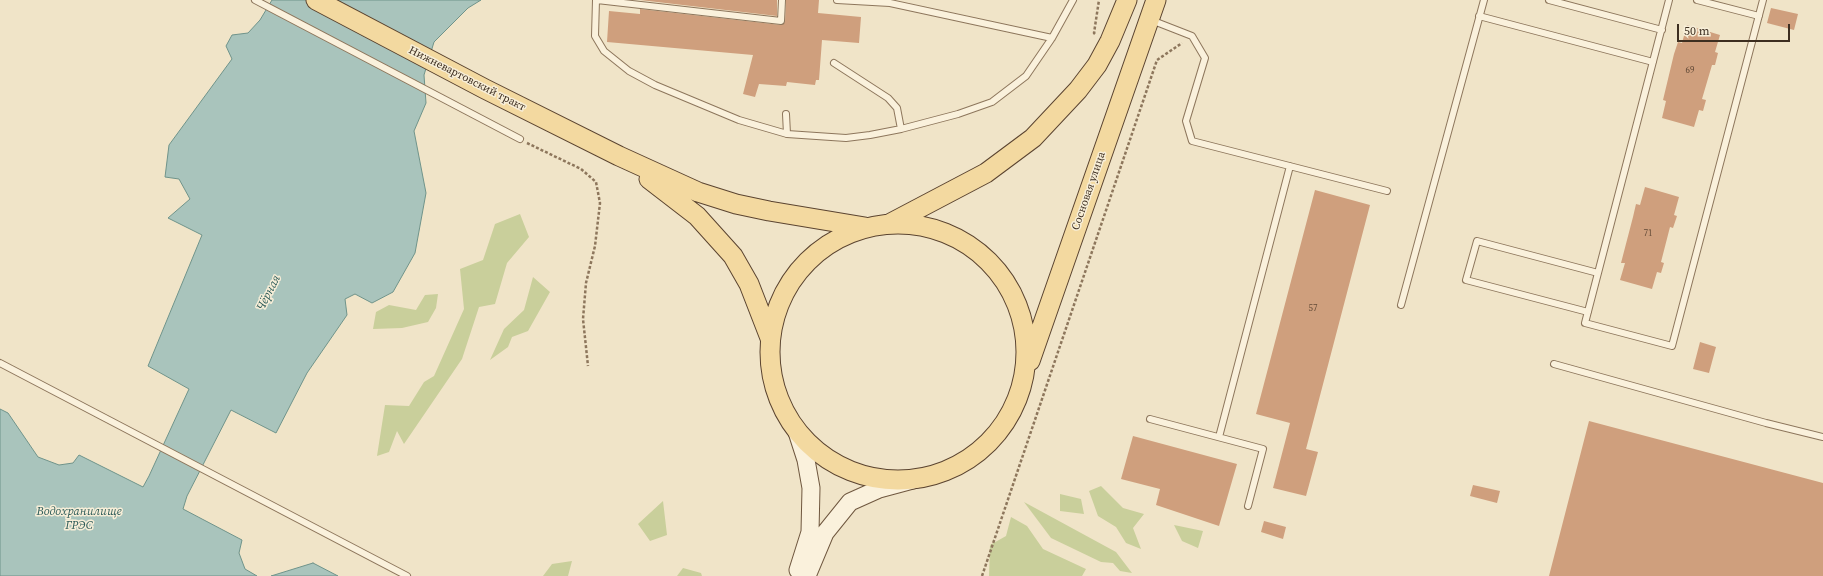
<!DOCTYPE html>
<html>
<head>
<meta charset="utf-8">
<style>
	body { margin:0 }
	#map { position:relative; width:1823px; height:576px; overflow:hidden; background:#f0e4c8; font-family:"Source Serif 4",serif }
	canvas { display:block }
	.scale { position:absolute; left:1677px; top:24px; width:113px; height:18px; box-sizing:border-box; border:2px solid #3d2e20; border-top:0; padding-left:5px; font-size:12px; line-height:14px; white-space:nowrap; color:#3d2e20; -webkit-text-stroke:3px #f7eed8; paint-order:stroke }
</style>
</head>
<body>
<div id="map">
<canvas width="1823" height="576"></canvas>
<div class="scale">50 m</div>
</div>
<script>
const context = document.querySelector('canvas').getContext('2d');
context.lineJoin = 'round';
function fillPath(path, color) { context.fillStyle = color; context.fill(path, 'evenodd'); }
const shape = rows => new Path2D(rows.map(r => 'M' + r).join(''));
function stroke(path, color, width, dash) { context.strokeStyle = color; context.lineWidth = width; context.lineCap = dash ? 'butt' : 'round'; context.setLineDash(dash || []); context.stroke(path); }
function drawText(font, color, halo, rows, align = 'center') {
  context.font = font + ' "Source Serif 4",serif'; context.lineWidth = 3; context.setLineDash([]); context.textBaseline = 'middle'; context.strokeStyle = halo; context.fillStyle = color; for (const [text, x, y, turn = 0] of rows) {
    context.save(); context.translate(x, y); context.rotate((+turn || 0) * Math.PI / 180); context.textAlign = isNaN(turn) ? turn : align; if (halo) context.strokeText(text, 0, 0); context.fillText(text, 0, 0); context.restore();
  }
}
fillPath(shape([
	[520,214,529,237,507,263,495,304,479,307,462,359,404,444,397,431,389,452,377,456,385,405,409,406,424,382,434,376,464,309,460,269,483,260,495,224],
	[533,277,550,292,528,331,512,337,508,347,490,360,504,329,524,310],
	[438,294,436,308,428,322,402,328,373,329,376,312,389,305,416,310,425,295],
	[1101,486,1123,508,1144,514,1133,528,1141,549,1126,543,1116,527,1098,516,1089,491],
	[1060,494,1081,499,1084,514,1060,511],
	[663,501,667,535,650,541,638,524],
	[1024,502,1116,552,1132,573,1120,571,1113,563,1101,562,1051,538],
	[1011,517,1027,526,1043,549,1086,569,1082,576,989,576,990,545,1006,536],
	[1174,525,1203,531,1198,548,1182,541],
	[572,561,568,576,543,576,552,564],
	[683,568,701,573,702,576,677,576]
]), '#c9cf9b');
const water = shape([
	[272,0,481,0,468,8,434,42,424,75,426,103,414,131,426,193,415,253,393,292,372,303,355,294,345,299,347,315,307,373,276,433,231,410,187,496,183,509,242,540,239,553,245,569,257,576,0,576,0,409,8,413,38,457,59,465,73,463,79,455,143,487,149,476,189,389,148,366,202,235,168,218,190,199,179,179,165,177,169,145,232,59,226,46,232,35,248,33,260,20,272,0],
	[313,563,338,576,271,576,313,563]
]);
fillPath(water, '#a9c4bc');
stroke(water, '#6f938a', 1);
fillPath(shape([
	[640,0,777,0,777,16],
	[786,0,819,0,818,13,861,17,859,43,822,40,819,80,816,80,815,85,787,82,786,86,759,84,755,97,743,94,753,55,607,42,609,11,640,14,640,9,781,25,785,22],
	[1771,8,1798,14,1794,30,1767,23],
	[1687,25,1720,35,1715,52,1718,53,1715,65,1712,65,1702,99,1706,100,1703,111,1699,110,1694,127,1662,118,1666,101,1663,100,1674,54,1678,42,1682,43],
	[1645,187,1679,197,1674,215,1677,216,1673,228,1670,227,1661,262,1664,263,1661,273,1657,272,1652,289,1620,280,1625,263,1621,263,1633,217,1636,204,1640,205],
	[1315,190,1370,205,1306,449,1318,452,1306,496,1273,488,1290,423,1256,414],
	[1700,342,1716,347,1709,373,1693,369],
	[1589,421,1823,483,1823,576,1549,576],
	[1133,436,1237,464,1219,526,1156,505,1160,489,1121,479],
	[1473,485,1500,491,1497,503,1470,496],
	[1264,521,1286,527,1283,539,1261,532]
]), '#cf9f7d');
const lane = shape([
	[255,0,520,139],
	[596,0,595,36,604,51,629,71,655,85,739,120,787,134,846,138,870,135,901,129,958,114,992,102,1026,76,1052,38,1073,0],
	[597,0,781,21,782,0],
	[837,0,890,3,1052,38],
	[1549,0,1662,30],
	[1669,0,1585,323,1672,346,1763,0],
	[1697,0,1759,16],
	[1479,16,1653,62],
	[1151,20,1192,36,1205,58,1186,121,1192,141,1387,191],
	[834,63,888,98,897,108,901,129],
	[786,114,787,134],
	[1401,305,1484,0],
	[1588,312,1466,280,1477,241,1598,273],
	[0,363,407,576],
	[1554,364,1766,423,1823,437],
	[1150,419,1263,449,1248,506],
	[1219,437,1290,166]
]);
const secondary = shape([
	[796,429,806,460,811,488,810,532,798,570],
	[807,576,825,533,850,502,879,489,920,478]
]);
const primary = shape([
	[316,0,485,89,619,156,698,192,736,204,769,211,865,227],
	[649,179,697,216,733,256,749,284,770,338],
	[891,223,986,173,1033,138,1078,90,1097,65,1110,41,1127,0],
	'770 352a128 128 0 1 1 256 0a128 128 0 1 1-256 0Z',
	[1030,361,1156,0]
]);
stroke(lane, '#8d765c', 8);
stroke(secondary, '#6f573f', 19);
stroke(primary, '#5b4430', 21);
stroke(shape([
	[1095,34,1094,33,1099,0],
	[527,143,581,169,596,182,600,203,595,246,586,283,583,319,588,366],
	[982,576,1157,60,1182,43]
]), '#8d765c', 2.5, [3, 2]);
stroke(lane, '#faf1dc', 6);
stroke(secondary, '#faf1dc', 17);
stroke(primary, '#f3d9a0', 19);
drawText('9px', '#624a37', null, [
	["69",1690,71],
	["71",1648,234],
	["57",1313,309]
]);
drawText('11px', '#3d2e20', '#f7eed8', [
	["Нижневартовский тракт",467,79,27],
	["Сосновая улица",1089,191,-71]
]);
drawText('italic 12px', '#2f5d5a', '#f7eed8', [
	["Чёрная",269,293,-63],
	["Водохранилище",79,512],
	["ГРЭС",79,526]
]);
</script>
</body>
</html>
